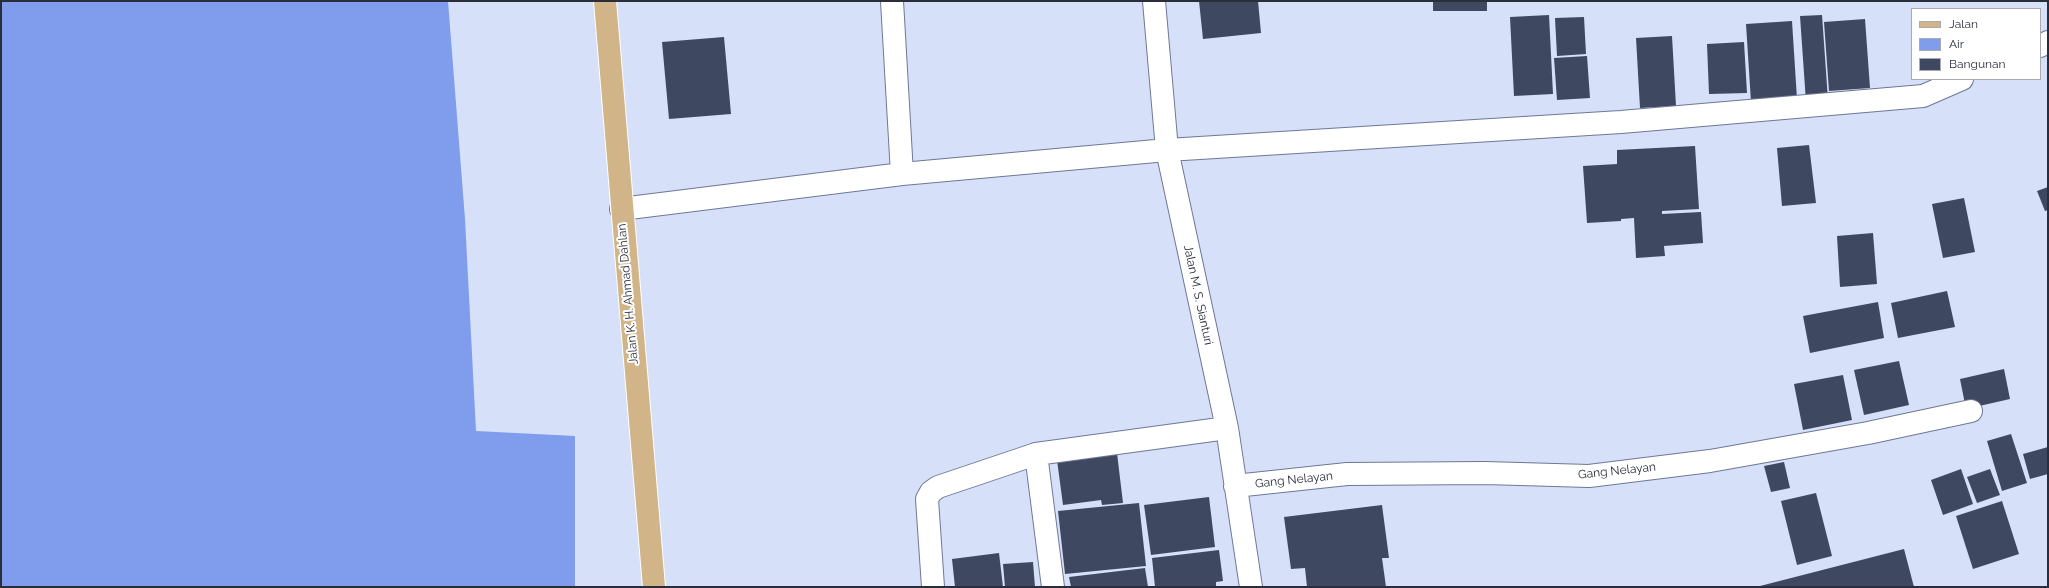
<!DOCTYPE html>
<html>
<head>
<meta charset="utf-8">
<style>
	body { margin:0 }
	#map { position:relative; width:2049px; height:588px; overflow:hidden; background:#d6e0f9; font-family:Raleway,sans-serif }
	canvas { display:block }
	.frame { position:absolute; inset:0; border:2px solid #2a2e3a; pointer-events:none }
	.legend { position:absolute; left:1911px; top:8px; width:130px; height:72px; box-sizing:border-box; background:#fff; border:1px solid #aaabb0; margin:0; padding:5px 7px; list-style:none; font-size:12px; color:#2a2e3a }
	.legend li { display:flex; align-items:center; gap:8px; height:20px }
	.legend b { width:20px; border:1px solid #aaabb0 }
</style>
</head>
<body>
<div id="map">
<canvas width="2049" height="588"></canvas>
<div class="frame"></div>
<ul class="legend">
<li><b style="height:5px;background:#d1b589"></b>Jalan</li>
<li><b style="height:11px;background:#809cec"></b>Air</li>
<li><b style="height:11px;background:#3e4861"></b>Bangunan</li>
</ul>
</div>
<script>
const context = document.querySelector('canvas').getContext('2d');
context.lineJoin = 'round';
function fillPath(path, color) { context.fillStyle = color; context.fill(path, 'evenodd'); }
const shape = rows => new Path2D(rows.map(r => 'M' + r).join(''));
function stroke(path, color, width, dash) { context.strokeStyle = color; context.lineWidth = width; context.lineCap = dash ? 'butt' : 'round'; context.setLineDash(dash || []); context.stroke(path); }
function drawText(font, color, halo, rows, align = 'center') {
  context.font = font + ' Raleway,sans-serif'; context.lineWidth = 4; context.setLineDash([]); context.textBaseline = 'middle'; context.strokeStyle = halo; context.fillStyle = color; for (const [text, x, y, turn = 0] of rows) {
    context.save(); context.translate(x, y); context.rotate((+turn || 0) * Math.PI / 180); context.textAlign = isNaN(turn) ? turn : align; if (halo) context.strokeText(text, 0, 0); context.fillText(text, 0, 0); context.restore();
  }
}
fillPath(shape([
	[1,1,448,1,465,219,476,431,575,436,575,587,1,587]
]), '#809cec');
fillPath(shape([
	[1199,1,1258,1,1261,33,1203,39],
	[1433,1,1487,1,1487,11,1433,11],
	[1549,15,1553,94,1514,96,1510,17],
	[1822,15,1828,100,1806,102,1800,16],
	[1584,17,1586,54,1557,56,1555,18],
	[1865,19,1870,88,1829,91,1824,22],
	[1792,21,1797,99,1751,102,1746,24],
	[1672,36,1676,106,1640,108,1636,38],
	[724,37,731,114,669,119,662,42],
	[1744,42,1747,93,1709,94,1707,44],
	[1587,56,1590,98,1557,100,1554,58],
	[1809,145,1816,203,1782,206,1777,148],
	[1695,146,1699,209,1662,211,1662,214,1701,212,1703,243,1664,246,1665,256,1636,258,1634,218,1621,219,1621,221,1587,223,1583,166,1617,164,1617,150],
	[2048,187,2048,210,2045,211,2037,191],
	[1964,198,1975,252,1943,258,1932,204],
	[1873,233,1877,284,1840,287,1837,236],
	[1947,291,1955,327,1898,338,1891,303],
	[1878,302,1884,338,1810,353,1803,316],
	[1899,361,1909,405,1864,415,1854,370],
	[2004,369,2010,399,1966,409,1960,379],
	[1843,375,1852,420,1803,430,1794,384],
	[2011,434,2027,483,2002,491,1987,441],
	[2048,447,2048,474,2030,479,2023,454],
	[1117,453,1123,503,1102,505,1101,500,1063,505,1057,460],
	[1784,462,1790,488,1771,492,1764,466],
	[1961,469,1973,504,1943,515,1931,480],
	[1990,469,2000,495,1977,503,1967,477],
	[1816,493,1832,556,1797,565,1781,501],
	[1209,497,1215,547,1151,555,1144,505],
	[2002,501,2019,554,1973,569,1956,516],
	[1139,503,1146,566,1065,574,1058,511],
	[1382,505,1389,558,1382,558,1386,587,1307,587,1305,568,1291,569,1284,517],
	[1904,549,1914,587,1760,587,1760,586],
	[1219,550,1223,581,1216,582,1216,587,1155,587,1152,558],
	[999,553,1003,587,955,587,952,559],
	[1033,562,1035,587,1005,587,1003,564],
	[1145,568,1148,587,1071,587,1069,577]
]), '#3e4861');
const minor = shape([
	[892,1,902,174],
	[1154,1,1167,150,1227,428,1251,587],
	[2040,46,2048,42],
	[621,209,902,174,1167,150,1621,122,1923,96,1962,79],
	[1036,454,1053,587],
	[1235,486,1347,474,1485,473,1589,476,1710,461,1868,433,1971,411],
	[933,587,927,499,931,492,938,487,1036,454,1227,428]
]);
const major = shape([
	[605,1,654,587]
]);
stroke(minor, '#6e7895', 24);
stroke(major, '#fff', 24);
stroke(minor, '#fff', 22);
stroke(major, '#d1b589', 22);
drawText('12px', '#2a2e3a', '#fff', [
	["Jalan K. H. Ahmad Dahlan",628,294,-95],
	["Jalan M. S. Sianturi",1198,295,78],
	["Gang Nelayan",1617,471,-6],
	["Gang Nelayan",1294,480,-6]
]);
</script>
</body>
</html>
